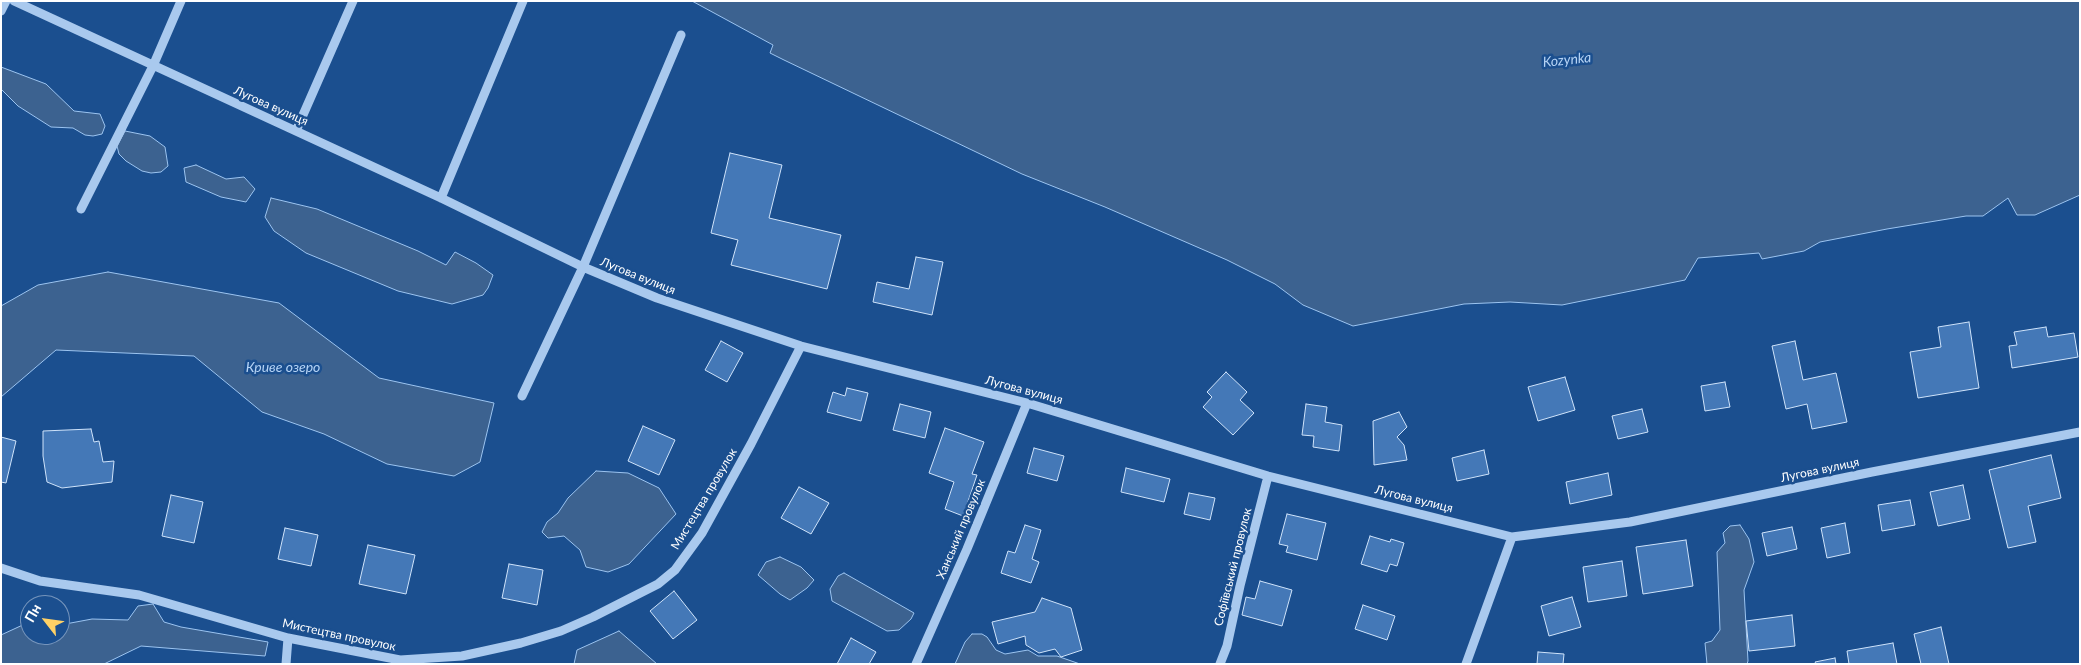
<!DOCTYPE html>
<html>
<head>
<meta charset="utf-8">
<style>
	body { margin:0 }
	#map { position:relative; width:2081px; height:665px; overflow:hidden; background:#1b4f8f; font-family:Lato,sans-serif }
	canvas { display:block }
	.frame { position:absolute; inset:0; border:2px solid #fff; pointer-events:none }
	.north { position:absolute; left:20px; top:595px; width:50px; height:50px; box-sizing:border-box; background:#1b4f8f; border:1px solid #7695bc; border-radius:50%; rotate:300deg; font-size:14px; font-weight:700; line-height:20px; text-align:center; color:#fff }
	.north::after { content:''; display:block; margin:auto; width:18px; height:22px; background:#ffd166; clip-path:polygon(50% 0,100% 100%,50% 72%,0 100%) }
</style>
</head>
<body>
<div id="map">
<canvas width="2081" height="665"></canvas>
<div class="frame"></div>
<div class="north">Пн</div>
</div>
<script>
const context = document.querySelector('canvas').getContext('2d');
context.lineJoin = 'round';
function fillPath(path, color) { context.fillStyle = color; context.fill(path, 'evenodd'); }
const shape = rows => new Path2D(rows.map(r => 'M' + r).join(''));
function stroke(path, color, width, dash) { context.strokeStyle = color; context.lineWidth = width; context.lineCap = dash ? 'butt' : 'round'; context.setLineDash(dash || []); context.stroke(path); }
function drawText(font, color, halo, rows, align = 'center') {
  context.font = font + ' Lato,sans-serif'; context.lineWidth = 5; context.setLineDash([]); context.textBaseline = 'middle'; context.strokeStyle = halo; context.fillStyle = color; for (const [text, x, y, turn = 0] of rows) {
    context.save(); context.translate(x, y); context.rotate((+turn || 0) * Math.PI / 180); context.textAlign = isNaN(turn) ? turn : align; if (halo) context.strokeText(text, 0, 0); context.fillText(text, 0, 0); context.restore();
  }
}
const water = shape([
	[692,1,2080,1,2080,195,2035,215,2017,215,2008,198,1983,216,1966,216,1887,229,1820,242,1804,251,1762,259,1759,253,1698,258,1685,280,1562,305,1510,302,1464,304,1353,326,1303,305,1275,284,1227,260,1105,207,1022,174,784,60,770,53,773,45,692,1],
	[1,67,46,84,74,111,100,114,105,126,102,134,93,136,85,135,73,128,51,127,18,106,1,89,1,67],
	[125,131,150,136,165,147,168,166,161,172,151,173,142,171,126,161,119,154,117,146,125,131],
	[196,165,226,179,244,177,255,189,246,202,221,197,186,182,184,168,196,165],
	[271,198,317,209,418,251,446,265,455,252,476,263,493,275,488,288,483,295,452,304,398,291,306,253,274,231,265,217,271,198],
	[108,272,279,303,379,378,494,403,480,462,454,476,387,464,324,434,262,412,194,356,56,350,1,397,1,306,38,285,108,272],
	[596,471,628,473,659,488,676,514,629,564,608,572,586,567,580,550,564,536,548,538,542,532,547,522,558,513,568,498,596,471],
	[1740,525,1749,539,1754,562,1744,590,1748,661,1747,664,1707,664,1705,643,1712,641,1720,630,1717,552,1725,543,1723,533,1730,526,1740,525],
	[780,557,801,567,814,580,807,588,790,600,780,594,758,575,766,562,780,557],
	[844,573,914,613,911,619,899,630,887,631,832,601,830,589,838,576,844,573],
	[153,604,164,622,181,627,268,642,265,656,141,646,104,664,1,664,1,635,27,623,30,623,30,635,60,635,60,625,92,619,128,620,138,606,153,604],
	[619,631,657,664,574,664,577,650,619,631],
	[972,634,982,634,987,637,996,650,1005,654,1028,650,1038,656,1057,656,1080,664,955,664,965,642,972,634]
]);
fillPath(water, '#3c6290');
stroke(water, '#9cc4f0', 1);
const building = shape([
	[730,153,782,165,769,218,841,235,827,289,731,265,738,240,711,233,730,153],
	[916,257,943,262,932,315,873,302,877,282,909,289,916,257],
	[1969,322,1979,388,1918,398,1910,352,1941,347,1938,327,1969,322],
	[2046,327,2048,337,2074,333,2078,357,2012,368,2009,346,2017,345,2014,332,2046,327],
	[721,341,743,353,727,382,705,370,721,341],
	[1795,341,1803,380,1836,373,1847,422,1812,429,1807,404,1786,409,1772,346,1795,341],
	[1226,372,1247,392,1240,400,1254,413,1233,435,1203,407,1212,397,1207,392,1226,372],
	[1565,377,1575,410,1538,421,1528,387,1565,377],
	[1725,382,1730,407,1705,411,1701,386,1725,382],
	[847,388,868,393,861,421,827,412,833,392,845,396,847,388],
	[900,404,931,412,925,438,893,430,900,404],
	[1306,404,1327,407,1325,422,1342,425,1339,451,1313,447,1314,436,1302,435,1306,404],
	[1642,409,1648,432,1618,439,1612,416,1642,409],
	[1399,412,1407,427,1397,437,1404,445,1407,460,1374,465,1373,421,1399,412],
	[643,426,675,440,659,475,628,461,643,426],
	[945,428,984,442,972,474,977,475,963,516,945,509,954,482,929,473,945,428],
	[91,429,94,442,99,441,103,462,114,461,112,482,62,488,47,482,43,456,43,431,91,429],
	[1,437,16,441,6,483,1,482,1,437],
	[1034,448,1064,456,1057,481,1027,473,1034,448],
	[1484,450,1489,474,1457,481,1452,458,1484,450],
	[2051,455,2061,498,2028,506,2036,542,2008,548,1989,470,2051,455],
	[1126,468,1170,479,1164,502,1121,492,1126,468],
	[1608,473,1612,495,1570,504,1566,482,1608,473],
	[1963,485,1970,519,1938,526,1930,492,1963,485],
	[799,487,829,503,811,534,781,518,799,487],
	[1189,493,1215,498,1210,520,1184,514,1189,493],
	[171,495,203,502,194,543,162,536,171,495],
	[1910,500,1915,525,1882,531,1878,505,1910,500],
	[1287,514,1326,523,1317,560,1286,552,1288,546,1279,544,1287,514],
	[1845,523,1850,553,1827,558,1821,528,1845,523],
	[1025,525,1041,530,1032,559,1039,562,1031,583,1001,573,1008,551,1015,553,1025,525],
	[1792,527,1797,549,1767,556,1762,533,1792,527],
	[285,528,318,535,311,566,278,559,285,528],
	[1370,536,1390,542,1391,539,1404,543,1397,566,1390,564,1387,572,1361,564,1370,536],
	[1686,540,1693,586,1643,594,1636,547,1686,540],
	[368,545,415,555,406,594,359,584,368,545],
	[1622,561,1627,596,1588,602,1583,567,1622,561],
	[509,564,543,570,537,605,502,598,509,564],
	[1260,581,1292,590,1282,626,1242,615,1246,597,1255,599,1260,581],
	[674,591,697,620,673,639,650,611,674,591],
	[1572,597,1581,627,1549,636,1541,606,1572,597],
	[1042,598,1071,608,1082,650,1061,657,1055,649,1039,653,1026,645,1025,636,998,644,992,622,1035,612,1042,598],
	[1363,605,1395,616,1387,640,1355,629,1363,605],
	[1792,615,1795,646,1749,651,1746,621,1792,615],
	[1941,627,1949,664,1921,664,1914,634,1941,627],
	[851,638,876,652,869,664,837,664,851,638],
	[1893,643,1897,664,1849,664,1847,651,1893,643],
	[1538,652,1564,654,1563,664,1537,664,1538,652],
	[1835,658,1836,664,1816,664,1815,662,1835,658]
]);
fillPath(building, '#4478b7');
stroke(building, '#cfe3fa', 1);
stroke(shape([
	[14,1,441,198,583,267,657,298,801,346,1027,403,1268,476,1512,537,1630,522,1872,472,2080,432],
	[1,11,6,1],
	[296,131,353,1],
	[441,198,523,1],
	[81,209,153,66,181,1],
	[522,396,583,267,681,35],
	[1,568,40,581,139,595,288,638,400,660,462,656,521,643,561,631,593,617,658,584,675,570,702,533,751,444,801,346],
	[286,664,288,638],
	[916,664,967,549,1027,403],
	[1220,664,1227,646,1240,586,1268,476],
	[1466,664,1512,537]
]), '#a9c9ee', 9);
drawText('12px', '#fff', '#1b4f8f', [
	["Лугова вулиця",271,106,24],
	["Лугова вулиця",638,276,22],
	["Лугова вулиця",1024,390,15],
	["Лугова вулиця",1820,470,-12],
	["Мистецтва провулок",704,499,-59],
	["Лугова вулиця",1414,499,14],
	["Ханський провулок",961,529,-67],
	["Софіївський провулок",1233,567,-76],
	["Мистецтва провулок",339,635,12]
]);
drawText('italic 14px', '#b5d3f5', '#1b4f8f', [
	["Kozynka",1567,60,-6],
	["Криве озеро",283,367]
]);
</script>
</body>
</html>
